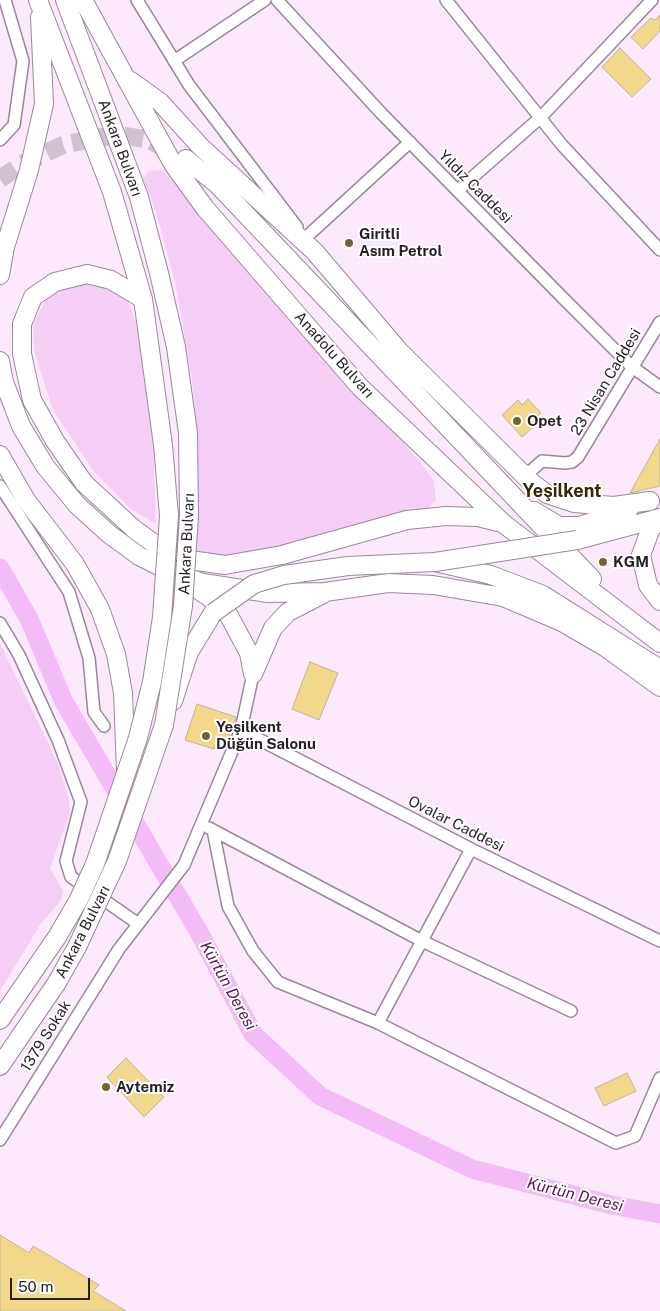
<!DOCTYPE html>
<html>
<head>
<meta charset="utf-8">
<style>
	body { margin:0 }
	#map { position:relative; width:660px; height:1311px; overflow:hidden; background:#fceafc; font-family:"Public Sans",sans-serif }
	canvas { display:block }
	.scale { position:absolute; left:10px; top:1278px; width:80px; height:22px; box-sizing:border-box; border:2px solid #261e26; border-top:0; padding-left:6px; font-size:15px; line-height:18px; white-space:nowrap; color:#261e26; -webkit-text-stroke:4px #fff; paint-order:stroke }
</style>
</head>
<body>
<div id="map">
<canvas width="660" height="1311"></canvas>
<div class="scale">50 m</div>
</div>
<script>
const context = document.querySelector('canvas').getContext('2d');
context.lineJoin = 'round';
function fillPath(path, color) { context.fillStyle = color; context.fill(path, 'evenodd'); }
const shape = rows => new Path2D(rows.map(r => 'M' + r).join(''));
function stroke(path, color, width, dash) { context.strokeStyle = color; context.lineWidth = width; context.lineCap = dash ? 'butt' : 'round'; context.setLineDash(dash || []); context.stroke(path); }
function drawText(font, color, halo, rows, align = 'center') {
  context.font = font + ' "Public Sans",sans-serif'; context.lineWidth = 4; context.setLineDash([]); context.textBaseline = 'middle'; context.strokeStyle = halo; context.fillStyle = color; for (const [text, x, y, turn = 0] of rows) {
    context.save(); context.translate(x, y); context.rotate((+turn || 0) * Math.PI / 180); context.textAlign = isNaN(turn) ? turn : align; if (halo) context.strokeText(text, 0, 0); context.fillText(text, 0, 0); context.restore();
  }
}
fillPath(shape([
	[161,170,179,187,423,465,434,481,436,501,424,511,227,560,193,550,197,434,192,380,175,282,156,212,143,178,149,171],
	[85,284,112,287,128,300,136,323,152,411,156,524,131,509,95,473,53,410,40,370,34,349,33,325,45,301,62,288],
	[0,643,59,766,69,800,70,814,50,868,63,891,61,900,40,925,0,991]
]), '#f4cef5');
stroke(shape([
	[0,568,29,619,64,702,200,934,253,1034,320,1096,472,1169,612,1205,660,1214]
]), '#f4bcf7', 19);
const building = shape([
	[660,15,660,31,643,49,631,37,651,18,655,20,660,15],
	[620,48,651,79,632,97,602,67,620,48],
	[528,399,541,413,535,418,539,422,522,437,502,415,518,400,522,405,528,399],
	[660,439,660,486,630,493,660,439],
	[310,662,338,673,319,720,292,709,310,662],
	[197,704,236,717,225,748,215,745,214,749,185,740,197,704],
	[126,1058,164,1097,144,1117,107,1077,126,1058],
	[627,1073,636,1091,604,1106,595,1088,627,1073],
	[0,1235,29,1253,33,1246,99,1285,93,1291,126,1311,0,1311,0,1235]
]);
fillPath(building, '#f2d88b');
stroke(building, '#beb59b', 1);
stroke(shape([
	[0,179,22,164,63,145,101,137,126,136,149,140,170,151]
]), '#d1c1d1', 18, [18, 9]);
const minor = shape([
	[137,0,189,85,297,227],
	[277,0,382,114,562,297,631,366,660,387],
	[446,0,562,145,660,250],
	[174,61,265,0],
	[0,140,14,125,23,61,5,0],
	[458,190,541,117,652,0],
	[302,241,410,142],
	[525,476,542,461,565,463,572,462,578,457,660,322],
	[0,486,69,592,89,658,94,712,104,726],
	[0,623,19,655,58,740,81,802,66,861,71,877,137,923],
	[241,730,471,849,660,941],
	[209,828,422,941,571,1011],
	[213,830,228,906,253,951,278,982,378,1023,616,1143,635,1136,660,1078],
	[378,1023,471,849],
	[0,1140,119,949,184,865,241,730,253,674]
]);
const highway = shape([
	[38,0,112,192,143,299,163,445,169,516],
	[65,0,139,197,159,273,176,347,188,433,189,516],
	[83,0,173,164,205,208,360,387,504,524,660,643],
	[131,81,160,102,200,146,315,252,400,352,532,483,547,494,574,503,614,506,650,501],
	[186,159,218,185,592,579],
	[0,275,5,247,29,170,44,104,40,17],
	[143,299,111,280,87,274,55,282,33,297,22,324,22,354,32,400,55,441,84,483,134,529,160,548,190,560,225,565,282,555,407,520,446,516,478,517,502,523],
	[0,361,4,382,21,426,45,466,77,505,109,534,139,556,169,571,203,583,268,593,325,592,388,583,433,585,503,597,562,622,605,647,660,687],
	[0,455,26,500,75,564,100,609,116,654,123,693,126,771],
	[534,511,559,526,580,526,629,509],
	[660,520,651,528,641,555,648,585,660,601],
	[577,540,660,518],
	[435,562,491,575,543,595,660,669],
	[190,584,209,597,228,614,249,653,253,674],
	[253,674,273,628,288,612,323,594],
	[173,701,189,652,213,613],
	[0,1020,57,937],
	[0,1066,56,984,77,947]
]);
stroke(minor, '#9b879b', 14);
stroke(highway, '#9b879b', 20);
stroke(minor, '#fff', 11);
stroke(highway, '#fff', 18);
const highwayBridge = shape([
	[213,613,254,584,284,575,348,566,435,562,577,540],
	[57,937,78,901,95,864,138,738,152,682,162,617,169,516],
	[77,947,117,861,164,725,183,606,189,516]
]);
stroke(highwayBridge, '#9b879b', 20, []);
stroke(highwayBridge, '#fff', 18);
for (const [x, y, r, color] of [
	[349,243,5,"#736331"],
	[517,421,5,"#736331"],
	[603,562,5,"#736331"],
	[206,736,5,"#736331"],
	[106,1087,5,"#736331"]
]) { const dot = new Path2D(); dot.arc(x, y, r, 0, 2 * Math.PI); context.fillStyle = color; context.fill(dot); stroke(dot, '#fff', 2); }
drawText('15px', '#261e26', '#fff', [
	["Ankara Bulvarı",120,148,70],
	["Yıldız Caddesi",475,187,45],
	["Anadolu Bulvarı",334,355,48],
	["23 Nisan Caddesi",606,382,-59],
	["Ankara Bulvarı",187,544,-87],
	["Ovalar Caddesi",456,824,27],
	["Ankara Bulvarı",83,932,-63],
	["1379 Sokak",46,1036,-58]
]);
drawText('bold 15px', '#261e26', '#fff', [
	["Giritli",359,234],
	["Asım Petrol",359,251],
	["Opet",527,421],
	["KGM",613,562],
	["Yeşilkent",216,727],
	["Düğün Salonu",216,744],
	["Aytemiz",116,1087]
], 'left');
drawText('italic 16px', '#57155b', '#fff', [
	["Kürtün Deresi",228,986,61],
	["Kürtün Deresi",575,1195,14]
]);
drawText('bold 18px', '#342800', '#fff', [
	["Yeşilkent",562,491]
]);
</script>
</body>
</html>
